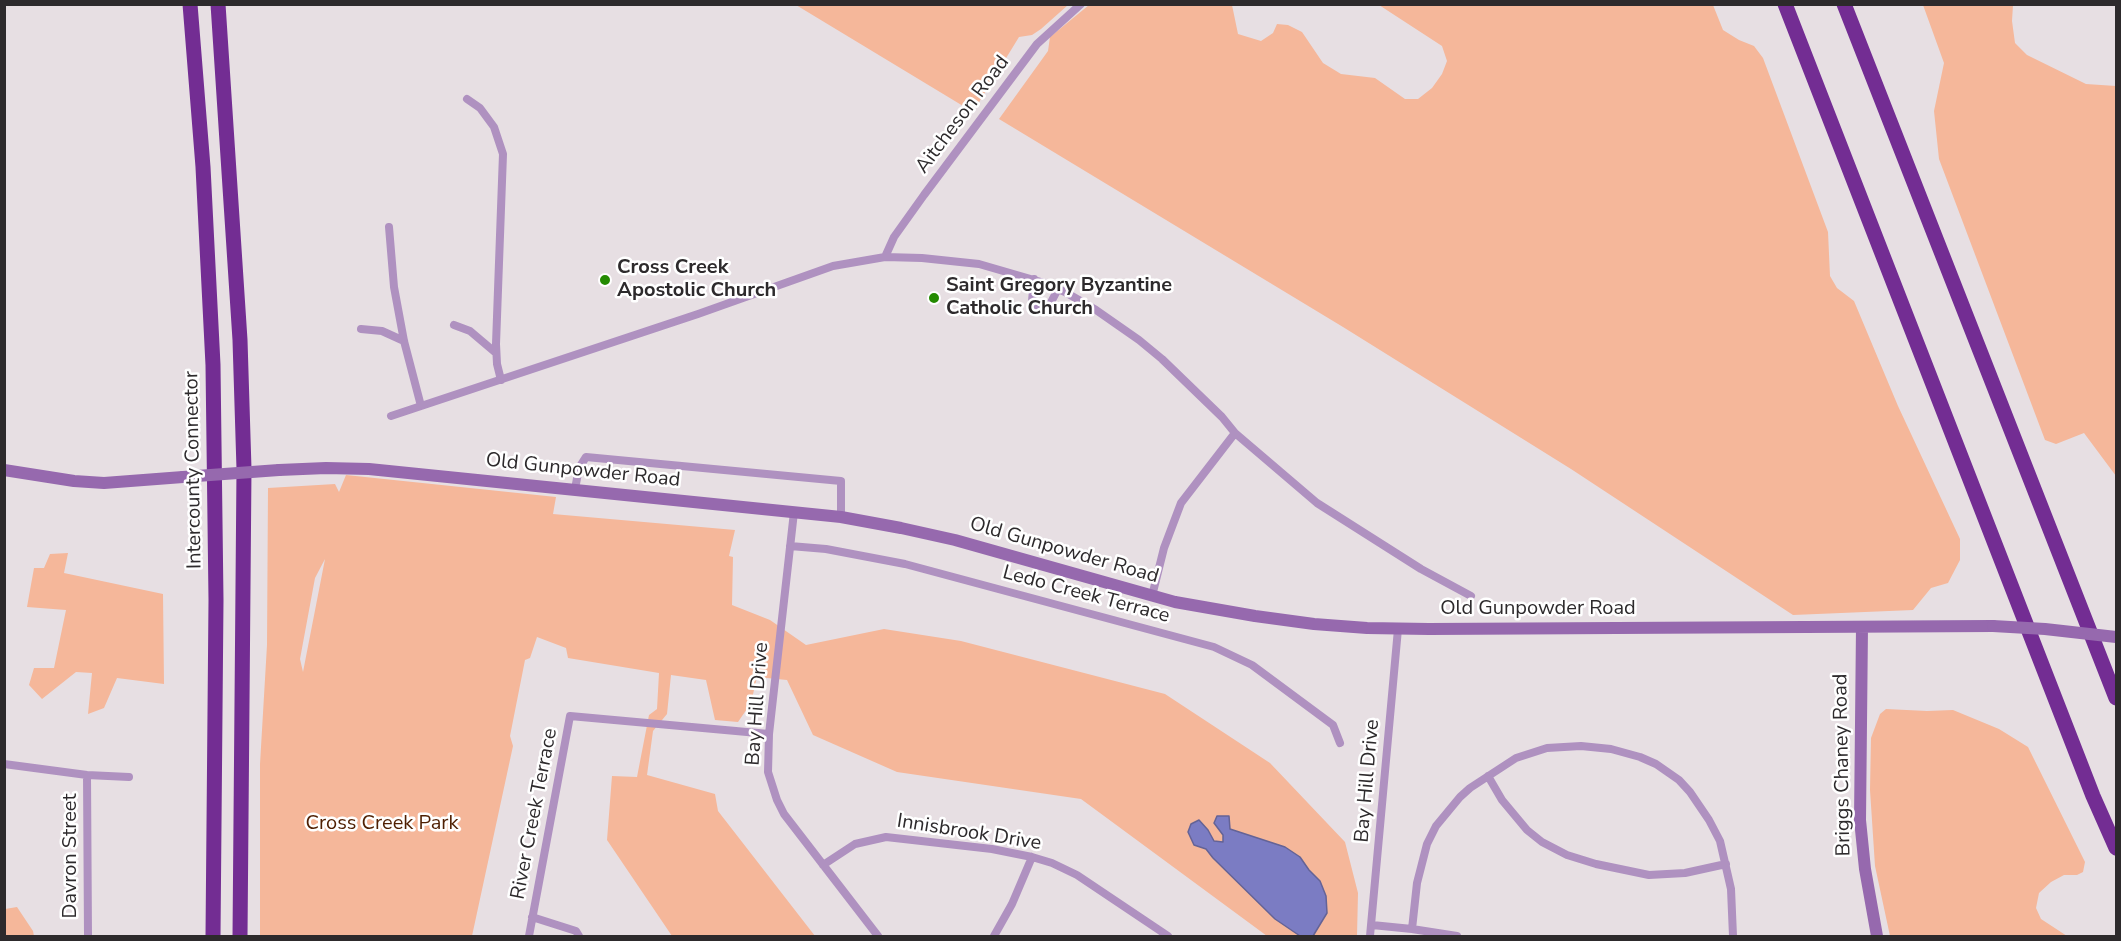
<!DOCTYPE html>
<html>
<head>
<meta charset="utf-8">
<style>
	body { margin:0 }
	#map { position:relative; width:2121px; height:941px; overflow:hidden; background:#e7dfe3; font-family:"Nunito Sans",sans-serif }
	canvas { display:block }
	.frame { position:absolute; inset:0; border:6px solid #2d2a2c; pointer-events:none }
</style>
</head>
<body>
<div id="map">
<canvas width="2121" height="941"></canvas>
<div class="frame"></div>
</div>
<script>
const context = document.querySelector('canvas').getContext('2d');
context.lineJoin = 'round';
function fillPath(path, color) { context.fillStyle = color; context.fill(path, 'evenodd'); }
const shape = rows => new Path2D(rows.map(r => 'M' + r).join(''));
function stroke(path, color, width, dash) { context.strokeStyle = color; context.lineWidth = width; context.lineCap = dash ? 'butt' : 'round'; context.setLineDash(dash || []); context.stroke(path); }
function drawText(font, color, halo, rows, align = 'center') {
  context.font = font + ' "Nunito Sans",sans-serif'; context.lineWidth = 5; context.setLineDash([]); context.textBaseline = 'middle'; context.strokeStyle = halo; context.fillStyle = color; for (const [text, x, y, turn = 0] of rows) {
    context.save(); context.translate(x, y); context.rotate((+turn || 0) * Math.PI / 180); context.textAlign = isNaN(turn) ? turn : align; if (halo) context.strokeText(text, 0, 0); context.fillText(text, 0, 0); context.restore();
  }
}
fillPath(shape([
	[796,5,1068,5,1041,29,1032,35,1019,37,973,112],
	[1089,5,1232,5,1238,34,1261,41,1273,33,1277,24,1288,25,1302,32,1323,63,1341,74,1375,78,1405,99,1418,99,1432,88,1442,74,1447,61,1442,46,1379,5,1713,5,1723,30,1739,40,1754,46,1763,58,1828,232,1830,276,1837,288,1854,301,1898,406,1960,539,1960,560,1948,583,1931,588,1913,610,1793,615,1571,469,1343,327,999,119,1048,51,1050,37],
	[1923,5,2013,5,2012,21,2015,43,2027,55,2086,84,2116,86,2116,476,2084,433,2056,444,2045,440,1939,159,1934,111,1944,63],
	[346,475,556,497,553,514,735,530,729,556,733,557,732,605,770,620,806,645,884,629,961,641,1165,694,1270,763,1345,842,1358,893,1357,936,1267,936,1081,799,897,772,813,735,787,680,757,677,751,703,738,722,715,720,706,680,671,675,667,714,653,731,647,775,715,794,718,811,815,936,672,936,607,840,612,776,637,777,649,715,657,709,659,673,568,658,566,648,537,637,530,658,525,660,510,736,513,746,472,936,260,936,260,764,267,645,268,488,335,484,339,492],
	[325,559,303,672,300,659,315,578],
	[68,553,64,573,163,594,164,684,117,678,104,708,88,714,92,673,76,672,42,699,29,685,34,668,54,668,66,610,27,607,34,568,44,568,50,554],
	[1886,709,1927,711,1953,710,1999,729,2028,747,2085,862,2083,872,2077,875,2064,875,2051,882,2039,893,2036,908,2041,919,2067,936,1890,936,1875,866,1870,790,1871,738,1880,714],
	[17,907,33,931,34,936,5,936,5,909]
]), '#f5b79a');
const water = shape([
	[1217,816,1229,816,1230,829,1285,847,1300,857,1309,870,1320,881,1326,896,1327,913,1313,936,1300,936,1275,919,1213,858,1206,849,1194,845,1188,832,1191,824,1199,820,1208,830,1214,841,1223,842,1223,835,1214,823,1217,816]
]);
fillPath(water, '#7b7cc3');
stroke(water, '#646396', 1.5);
stroke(shape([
	[467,99,480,108,494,127,503,154,496,344,497,364,501,380],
	[389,227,394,287,404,341,421,406],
	[885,257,894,237,924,195,1037,44,1081,4],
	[1034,279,1032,301,1037,306,1043,308,1049,306,1058,289],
	[454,325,470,331,496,353],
	[361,329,382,331,404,341],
	[391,416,698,314,833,266,885,257,922,258,979,264,1041,282,1065,292,1096,310,1139,340,1162,359,1222,417,1235,433,1317,503,1421,569,1471,596],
	[575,489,579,468,586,457,841,481,841,517],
	[794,512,769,734,768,772,777,800,784,814,878,936],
	[790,546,826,549,905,564,1214,647,1252,665,1333,725,1340,743],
	[1152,596,1164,548,1181,503,1235,433],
	[4,764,87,775,129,777],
	[87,775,88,936],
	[1488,776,1502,800,1527,830,1542,842,1567,855,1596,864,1649,875,1685,873,1726,864],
	[823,865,855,844,886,837,992,849,1032,857,1052,863,1077,875,1168,936],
	[532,917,576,931,579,936],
	[1372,925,1412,929,1457,936],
	[1412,929,1417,883,1427,844,1436,826,1460,797,1470,788,1516,758,1547,748,1581,746,1611,749,1640,757,1656,764,1679,780,1690,792,1709,820,1720,841,1731,889,1733,936],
	[529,936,570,716,769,734],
	[994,936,1012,904,1032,857],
	[1370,936,1398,629]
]), '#af91c0', 8);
stroke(shape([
	[4,470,74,481,104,483,183,477],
	[279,470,326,468,369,469,841,517,901,528,955,540,1175,602,1255,616,1314,624,1367,628,1429,629,1993,626],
	[1862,627,1860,820,1865,869,1877,936]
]), '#9669ae', 12);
stroke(shape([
	[190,4,203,167,213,365,216,600,213,936],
	[218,4,240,340,244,469,240,936],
	[1785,4,2093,796,2116,848],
	[1844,4,2116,698]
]), '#732d93', 15);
stroke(shape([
	[183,477,279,470],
	[1993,626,2045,629,2116,637]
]), '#9669ae', 12);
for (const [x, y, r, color] of [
	[605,280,6,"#248a01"],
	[934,298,6,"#248a01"]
]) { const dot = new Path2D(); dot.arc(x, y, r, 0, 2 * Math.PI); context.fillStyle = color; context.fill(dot); stroke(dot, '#fff', 2); }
drawText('20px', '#2d2a2c', '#fff', [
	["Aitcheson Road",963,115,-53],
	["Intercounty Connector",194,470,-91],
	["Old Gunpowder Road",583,471,6],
	["Old Gunpowder Road",1064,551,16],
	["Ledo Creek Terrace",1086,595,15],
	["Old Gunpowder Road",1538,609],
	["Bay Hill Drive",758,704,-86],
	["Briggs Chaney Road",1843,765,-91],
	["Bay Hill Drive",1368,781,-85],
	["River Creek Terrace",535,814,-79],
	["Innisbrook Drive",969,833,9],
	["Davron Street",71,856,-90]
]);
drawText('bold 20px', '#2d2a2c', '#fff', [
	["Cross Creek",617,268],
	["Apostolic Church",617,291],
	["Saint Gregory Byzantine",946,286],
	["Catholic Church",946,309]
], 'left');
drawText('20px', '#4f1f02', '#fff', [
	["Cross Creek Park",382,824]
]);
</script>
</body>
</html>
